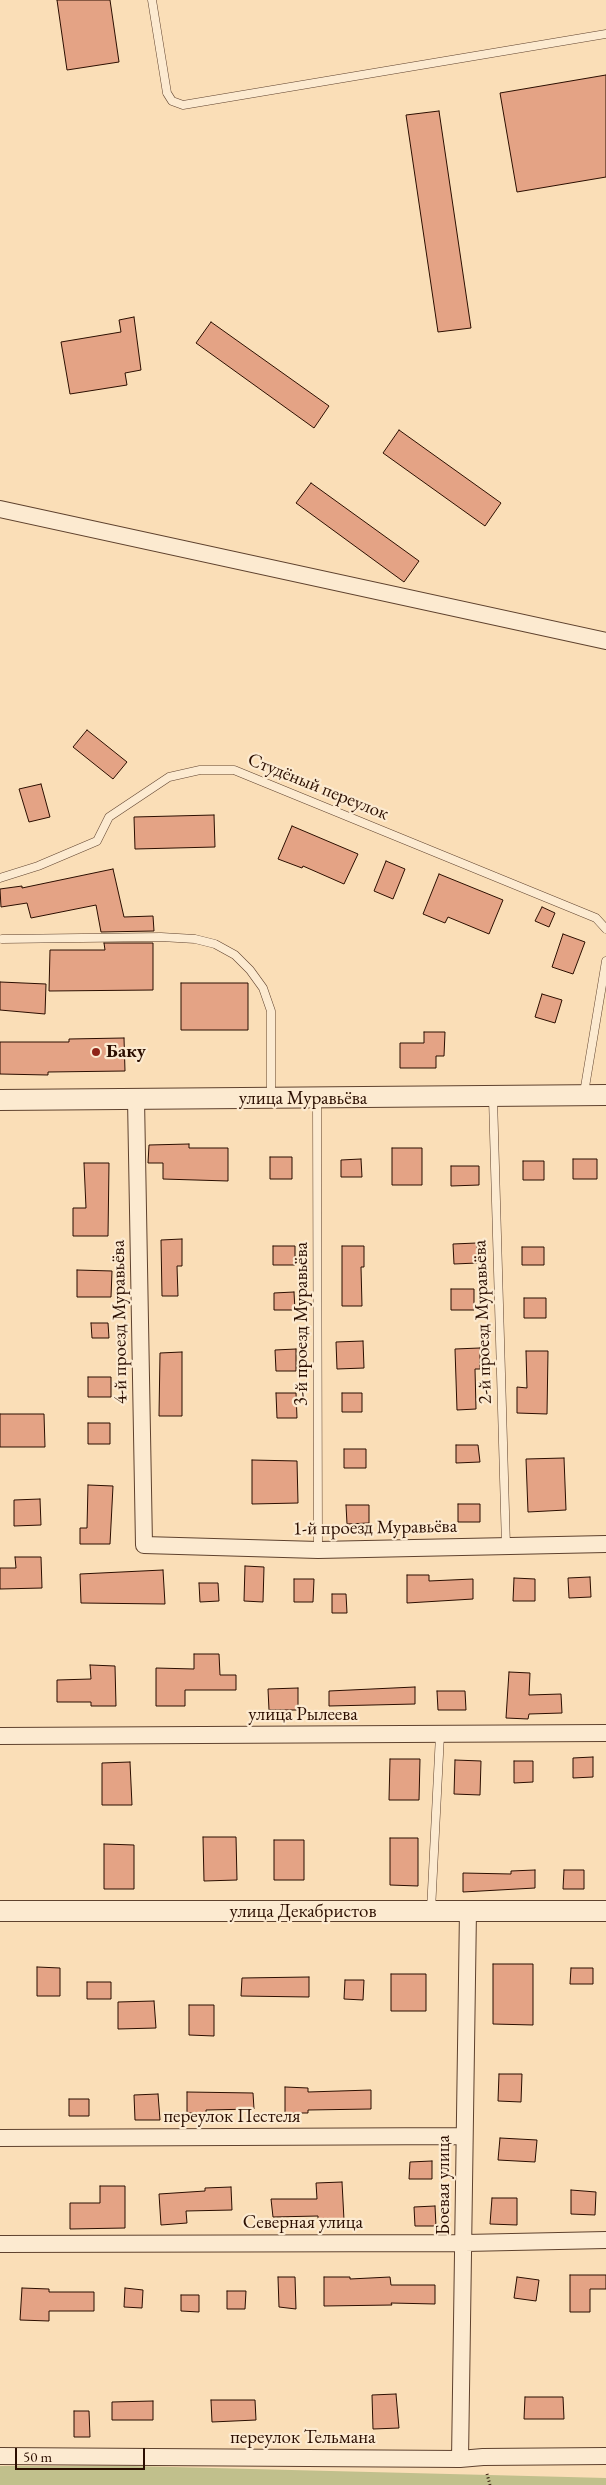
<!DOCTYPE html>
<html>
<head>
<meta charset="utf-8">
<style>
	body { margin:0 }
	#map { position:relative; width:606px; height:2485px; overflow:hidden; background:#fadeb7; font-family:"EB Garamond",serif }
	canvas { display:block }
	.scale { position:absolute; left:15px; top:2448px; width:130px; height:22px; box-sizing:border-box; border:2px solid #2b0e00; border-top:0; padding-left:6px; font-size:15px; line-height:18px; white-space:nowrap; color:#2b0e00; -webkit-text-stroke:4px #fcead0; paint-order:stroke }
</style>
</head>
<body>
<div id="map">
<canvas width="606" height="2485"></canvas>
<div class="scale">50 m</div>
</div>
<script>
const context = document.querySelector('canvas').getContext('2d');
context.lineJoin = 'round';
function fillPath(path, color) { context.fillStyle = color; context.fill(path, 'evenodd'); }
const shape = rows => new Path2D(rows.map(r => 'M' + r).join(''));
function stroke(path, color, width, dash) { context.strokeStyle = color; context.lineWidth = width; context.lineCap = dash ? 'butt' : 'round'; context.setLineDash(dash || []); context.stroke(path); }
function drawText(font, color, halo, rows, align = 'center') {
  context.font = font + ' "EB Garamond",serif'; context.lineWidth = 4.5; context.setLineDash([]); context.textBaseline = 'middle'; context.strokeStyle = halo; context.fillStyle = color; for (const [text, x, y, turn = 0] of rows) {
    context.save(); context.translate(x, y); context.rotate((+turn || 0) * Math.PI / 180); context.textAlign = isNaN(turn) ? turn : align; if (halo) context.strokeText(text, 0, 0); context.fillText(text, 0, 0); context.restore();
  }
}
fillPath(shape([
	[0,2466,133,2466,568,2477,606,2478,606,2485,0,2485]
]), '#c1c08c');
const building = shape([
	[57,0,110,0,119,62,67,70,57,0],
	[606,75,606,177,517,192,500,93,606,75],
	[439,111,471,328,438,332,406,115,439,111],
	[134,317,141,370,125,373,127,385,70,394,61,342,121,332,119,320,134,317],
	[211,322,329,406,314,428,196,343,211,322],
	[399,430,501,503,485,526,383,453,399,430],
	[311,483,419,561,404,582,296,503,311,483],
	[87,730,127,762,113,779,73,747,87,730],
	[41,784,50,817,29,822,19,789,41,784],
	[214,815,215,847,135,849,134,817,214,815],
	[292,826,358,854,344,884,303,866,302,868,278,859,292,826],
	[386,861,405,869,393,899,374,891,386,861],
	[113,869,124,917,153,916,154,931,101,932,96,905,31,918,27,903,1,907,0,889,22,886,22,888,113,869],
	[439,874,503,900,489,934,448,917,445,923,423,914,439,874],
	[542,907,555,913,549,927,535,921,542,907],
	[563,934,585,942,573,974,552,967,563,934],
	[104,943,153,943,153,990,49,991,50,950,105,950,104,943],
	[0,982,46,984,45,1014,0,1010,0,982],
	[181,983,248,983,248,1030,181,1030,181,983],
	[542,994,562,1000,555,1023,535,1017,542,994],
	[424,1032,445,1032,444,1056,436,1056,436,1068,400,1068,400,1043,424,1043,424,1032],
	[124,1038,125,1071,48,1072,48,1075,0,1074,0,1042,69,1042,69,1039,124,1038],
	[189,1144,189,1148,228,1148,228,1181,163,1179,163,1163,148,1163,149,1145,189,1144],
	[392,1148,422,1148,422,1185,392,1185,392,1148],
	[270,1157,292,1157,292,1179,270,1179,270,1157],
	[361,1159,362,1177,341,1177,341,1160,361,1159],
	[573,1159,597,1159,597,1179,573,1179,573,1159],
	[523,1161,544,1161,544,1180,523,1180,523,1161],
	[84,1163,109,1163,108,1236,73,1236,73,1208,86,1208,84,1163],
	[451,1166,479,1166,479,1185,451,1186,451,1166],
	[182,1239,182,1266,177,1266,178,1296,162,1296,161,1240,182,1239],
	[477,1243,477,1263,454,1264,453,1244,477,1243],
	[273,1246,295,1246,295,1265,273,1265,273,1246],
	[342,1246,364,1246,364,1267,361,1267,362,1306,342,1306,342,1246],
	[522,1247,544,1247,544,1265,522,1265,522,1247],
	[77,1270,112,1271,111,1297,77,1297,77,1270],
	[451,1289,474,1289,474,1310,451,1310,451,1289],
	[294,1292,295,1310,274,1310,274,1293,294,1292],
	[524,1298,546,1298,546,1318,524,1318,524,1298],
	[91,1323,108,1323,109,1338,92,1338,91,1323],
	[363,1341,364,1368,337,1369,336,1342,363,1341],
	[480,1348,480,1369,475,1369,476,1409,457,1410,455,1349,480,1348],
	[296,1349,296,1371,276,1371,275,1350,296,1349],
	[526,1351,548,1351,547,1414,517,1413,517,1387,527,1388,526,1351],
	[182,1352,182,1416,159,1416,160,1353,182,1352],
	[88,1377,111,1377,111,1397,88,1397,88,1377],
	[276,1393,296,1393,297,1418,277,1418,276,1393],
	[342,1393,362,1393,362,1412,342,1412,342,1393],
	[0,1414,44,1414,45,1447,0,1447,0,1414],
	[88,1423,110,1423,110,1444,88,1444,88,1423],
	[456,1445,478,1445,480,1462,456,1463,456,1445],
	[344,1449,366,1449,366,1468,344,1468,344,1449],
	[564,1458,566,1510,528,1512,526,1459,564,1458],
	[252,1460,297,1461,298,1503,252,1504,252,1460],
	[88,1485,113,1486,110,1544,80,1544,80,1528,87,1528,88,1485],
	[40,1499,41,1525,14,1526,14,1500,40,1499],
	[458,1504,480,1504,480,1522,458,1522,458,1504],
	[346,1505,369,1505,369,1523,347,1524,346,1505],
	[15,1557,41,1557,42,1588,0,1589,0,1568,16,1568,15,1557],
	[245,1566,264,1567,263,1602,244,1601,245,1566],
	[163,1570,165,1604,81,1603,80,1574,163,1570],
	[407,1575,429,1575,429,1581,473,1579,473,1599,407,1603,407,1575],
	[590,1577,591,1597,569,1598,568,1578,590,1577],
	[514,1578,535,1579,535,1601,513,1601,514,1578],
	[294,1579,314,1579,313,1602,294,1602,294,1579],
	[199,1583,218,1583,219,1601,200,1602,199,1583],
	[332,1594,346,1594,347,1613,332,1613,332,1594],
	[194,1654,219,1654,220,1675,236,1675,236,1690,185,1690,185,1706,156,1706,156,1668,194,1669,194,1654],
	[90,1665,115,1666,116,1706,91,1706,91,1702,57,1702,57,1680,91,1679,90,1665],
	[509,1672,530,1673,529,1695,561,1694,562,1713,529,1714,528,1719,506,1718,509,1672],
	[415,1687,415,1704,329,1706,329,1691,415,1687],
	[298,1688,298,1710,269,1710,268,1689,298,1688],
	[437,1691,465,1691,466,1710,438,1710,437,1691],
	[593,1757,593,1777,573,1778,573,1758,593,1757],
	[390,1759,420,1759,419,1800,389,1800,390,1759],
	[455,1760,481,1761,480,1795,454,1794,455,1760],
	[514,1761,533,1761,533,1782,514,1783,514,1761],
	[130,1762,132,1805,102,1805,102,1763,130,1762],
	[203,1837,236,1837,237,1880,204,1881,203,1837],
	[390,1838,418,1838,418,1886,390,1885,390,1838],
	[274,1840,304,1840,304,1880,274,1880,274,1840],
	[104,1844,134,1845,134,1889,104,1889,104,1844],
	[535,1870,535,1888,463,1892,463,1873,511,1874,511,1871,535,1870],
	[564,1870,584,1870,584,1889,563,1889,564,1870],
	[493,1964,533,1964,533,2025,493,2024,493,1964],
	[37,1967,60,1968,60,1996,37,1996,37,1967],
	[571,1968,593,1968,593,1984,570,1984,571,1968],
	[391,1974,426,1974,426,2011,391,2011,391,1974],
	[309,1977,309,1997,241,1996,242,1978,309,1977],
	[345,1980,364,1980,363,2000,344,1999,345,1980],
	[87,1982,111,1982,111,1999,87,1999,87,1982],
	[154,2001,156,2028,118,2029,118,2002,154,2001],
	[189,2005,214,2005,214,2036,189,2035,189,2005],
	[499,2074,522,2074,521,2102,498,2101,499,2074],
	[285,2087,308,2088,308,2092,371,2090,371,2109,308,2110,308,2113,285,2113,285,2087],
	[187,2092,253,2093,254,2109,206,2110,206,2113,187,2113,187,2092],
	[158,2094,160,2120,135,2120,134,2095,158,2094],
	[69,2099,89,2099,89,2116,69,2116,69,2099],
	[500,2138,537,2140,535,2162,498,2160,500,2138],
	[432,2161,432,2179,409,2179,410,2162,432,2161],
	[342,2182,344,2220,318,2221,318,2216,273,2217,271,2199,317,2199,316,2183,342,2182],
	[100,2186,125,2186,125,2228,70,2229,70,2203,100,2203,100,2186],
	[231,2187,232,2210,186,2211,187,2223,161,2225,159,2194,205,2191,205,2188,231,2187],
	[571,2190,596,2192,595,2215,571,2214,571,2190],
	[492,2198,517,2198,517,2225,490,2224,492,2198],
	[435,2206,436,2226,415,2226,414,2207,435,2206],
	[570,2275,606,2275,606,2289,590,2289,590,2312,570,2312,570,2275],
	[278,2277,295,2277,296,2309,279,2307,278,2277],
	[324,2277,350,2277,350,2279,390,2277,391,2285,435,2285,435,2304,391,2303,392,2305,324,2306,324,2277],
	[517,2277,539,2280,536,2301,514,2298,517,2277],
	[22,2288,49,2289,49,2292,94,2292,94,2311,49,2311,49,2321,20,2320,22,2288],
	[125,2288,143,2290,142,2308,124,2307,125,2288],
	[227,2291,246,2291,245,2309,227,2309,227,2291],
	[181,2295,199,2295,199,2312,181,2311,181,2295],
	[396,2394,399,2428,373,2429,372,2395,396,2394],
	[525,2397,563,2397,564,2419,524,2419,525,2397],
	[211,2400,255,2400,256,2420,212,2422,211,2400],
	[153,2401,153,2420,112,2420,112,2402,153,2401],
	[74,2411,89,2411,90,2437,74,2437,74,2411]
]);
fillPath(building, '#e4a385');
stroke(building, '#2b0e00', 1);
const service = shape([
	[152,0,167,93,172,101,183,105,606,34],
	[0,878,38,866,97,841,109,817,169,777,200,770,234,770,596,918,606,929],
	[2,939,161,937,195,939,215,944,235,955,250,970,263,988,271,1011,271,1097],
	[584,1093,606,961],
	[493,1098,506,1546],
	[317,1099,318,1550],
	[431,1910,440,1735]
]);
const minor = shape([
	[0,509,606,641],
	[136,1099,144,1545,318,1550,606,1544],
	[0,1736,606,1733],
	[0,2138,464,2136],
	[0,2244,465,2243,606,2240],
	[0,2456,460,2459,483,2457,606,2456],
	[460,2459,468,1910]
]);
const tertiary = shape([
	[0,1100,606,1095],
	[0,1911,606,1911]
]);
stroke(service, '#5f422e', 9);
stroke(minor, '#5f422e', 18);
stroke(tertiary, '#5f422e', 22);
stroke(shape([
	[487,2474,490,2485]
]), '#2b0e00', 3, [1, 2.5]);
stroke(service, '#fcead0', 8);
stroke(minor, '#fcead0', 16);
stroke(tertiary, '#fcead0', 20);
for (const [x, y, r, color] of [
	[96,1052,5,"#8f2418"]
]) { const dot = new Path2D(); dot.arc(x, y, r, 0, 2 * Math.PI); context.fillStyle = color; context.fill(dot); stroke(dot, '#fcead0', 2); }
drawText('19px', '#2b0e00', '#fcead0', [
	["Студёный переулок",318,787,22],
	["улица Муравьёва",303,1099],
	["4-й проезд Муравьёва",120,1322,-91],
	["2-й проезд Муравьёва",483,1322,-92],
	["3-й проезд Муравьёва",302,1324,-90],
	["1-й проезд Муравьёва",375,1528,-1],
	["улица Рылеева",303,1715],
	["улица Декабристов",303,1912],
	["переулок Пестеля",232,2117],
	["Боевая улица",444,2185,-90],
	["Северная улица",303,2223],
	["переулок Тельмана",303,2438]
]);
drawText('bold 19px', '#2b0e00', '#fcead0', [
	["Баку",106,1052]
], 'left');
</script>
</body>
</html>
